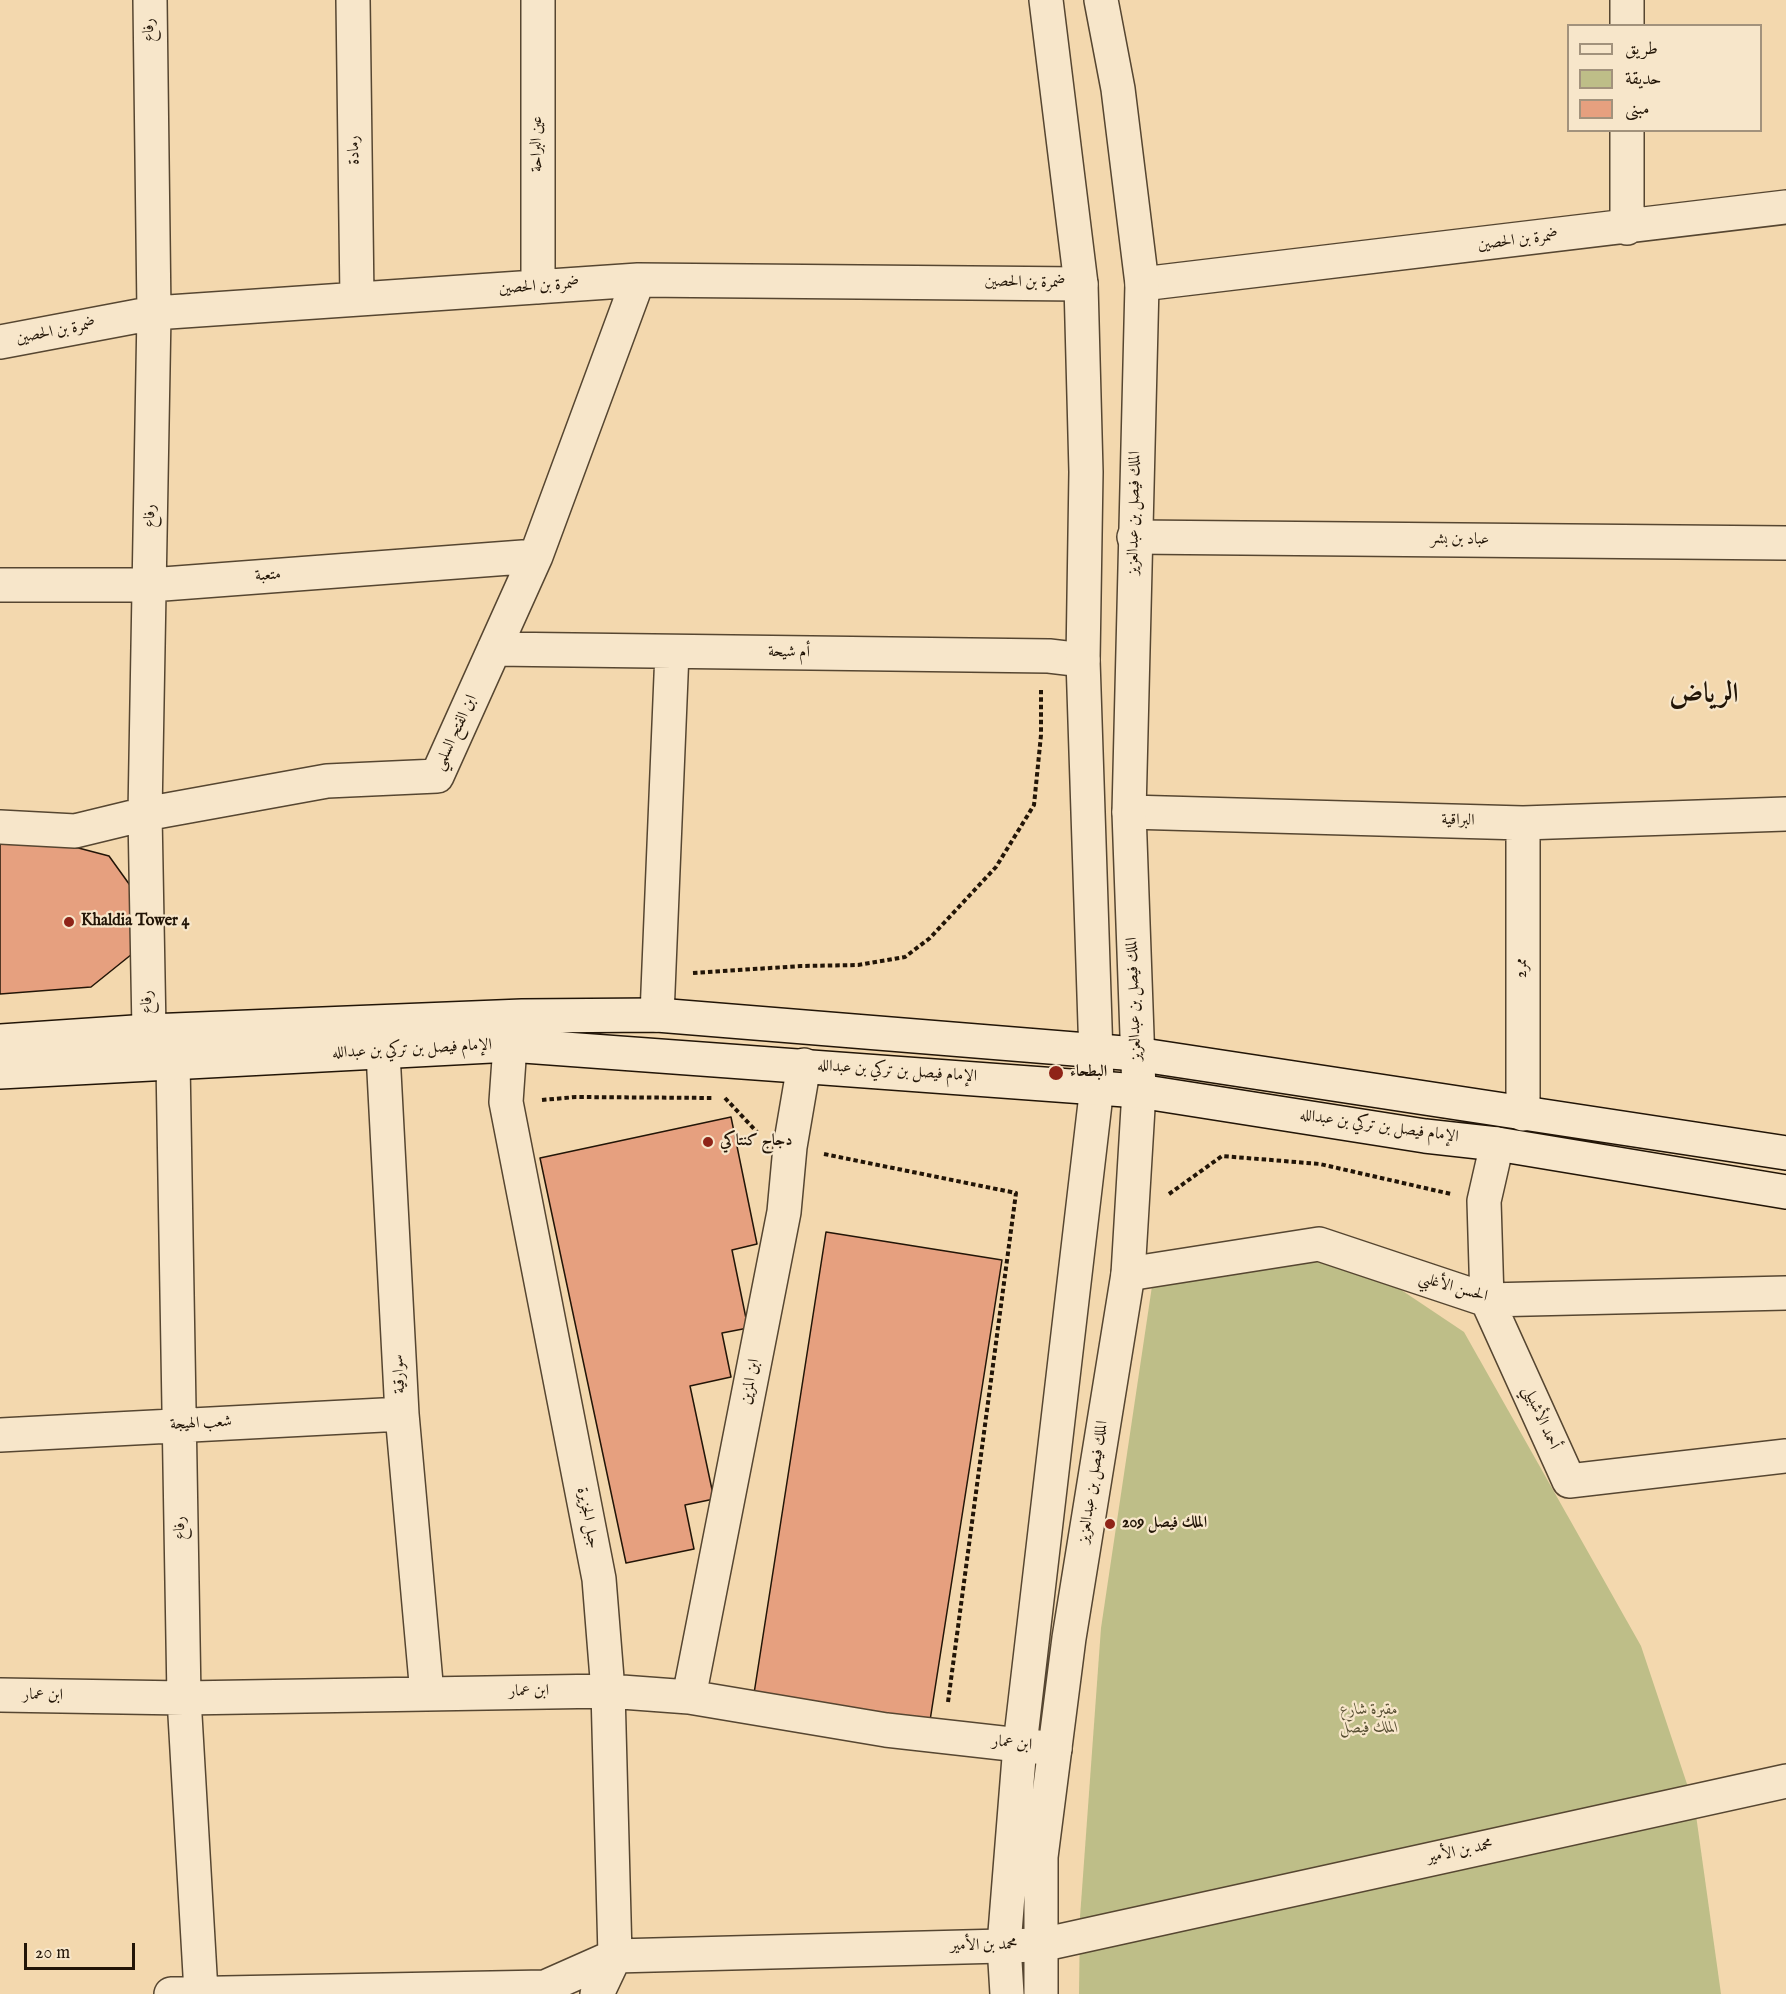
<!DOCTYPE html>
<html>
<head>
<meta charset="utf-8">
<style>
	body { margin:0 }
	#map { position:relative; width:1786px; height:1994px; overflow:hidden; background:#f3d8ae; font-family:"IM FELL English",Amiri,serif }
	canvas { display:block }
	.legend { position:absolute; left:1567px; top:24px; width:195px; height:108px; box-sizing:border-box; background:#f7e6ca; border:2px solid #a2927c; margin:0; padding:8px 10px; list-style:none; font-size:18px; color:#221507 }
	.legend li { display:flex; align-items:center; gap:12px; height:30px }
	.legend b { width:30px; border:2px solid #a2927c }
	.scale { position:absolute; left:24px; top:1943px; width:111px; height:27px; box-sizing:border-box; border:3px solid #221507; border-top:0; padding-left:8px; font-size:18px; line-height:21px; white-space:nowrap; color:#221507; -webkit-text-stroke:4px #f7e6ca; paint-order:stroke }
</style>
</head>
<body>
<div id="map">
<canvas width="1786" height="1994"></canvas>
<ul class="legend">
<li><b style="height:8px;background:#f7e6ca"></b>طريق</li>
<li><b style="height:16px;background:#bebe88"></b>حديقة</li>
<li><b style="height:16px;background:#e6a07f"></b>مبنى</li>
</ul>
<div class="scale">20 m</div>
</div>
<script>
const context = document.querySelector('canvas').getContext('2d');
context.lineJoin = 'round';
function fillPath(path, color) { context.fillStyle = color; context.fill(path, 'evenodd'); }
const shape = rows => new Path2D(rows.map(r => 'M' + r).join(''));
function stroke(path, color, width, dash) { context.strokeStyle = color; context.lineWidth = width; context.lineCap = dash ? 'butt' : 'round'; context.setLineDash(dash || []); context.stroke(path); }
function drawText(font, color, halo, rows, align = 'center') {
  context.font = font + ' "IM FELL English",Amiri,serif'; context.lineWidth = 4.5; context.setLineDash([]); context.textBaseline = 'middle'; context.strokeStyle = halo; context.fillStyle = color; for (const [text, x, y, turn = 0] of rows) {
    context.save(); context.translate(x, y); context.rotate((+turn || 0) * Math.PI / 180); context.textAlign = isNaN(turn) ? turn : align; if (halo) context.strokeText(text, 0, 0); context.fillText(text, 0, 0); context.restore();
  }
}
fillPath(shape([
	[1340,1249,1464,1332,1641,1646,1695,1808,1721,1994,1079,1994,1080,1917,1101,1628,1155,1266]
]), '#bebe88');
const building = shape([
	[48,840,109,856,137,895,137,950,91,987,0,994,0,843,48,840],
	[731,1117,757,1244,732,1250,748,1328,722,1333,731,1377,690,1386,714,1499,685,1505,694,1549,626,1563,540,1158,731,1117],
	[826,1232,1002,1260,929,1727,753,1700,826,1232]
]);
fillPath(building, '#e6a07f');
stroke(building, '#221507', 1.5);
const minor = shape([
	[353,0,357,299],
	[538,0,538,287],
	[1627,0,1627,26],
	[1627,130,1627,228],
	[1142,284,1786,207],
	[0,342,154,313,638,280,1081,284],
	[1134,537,1786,543],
	[0,585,150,585,536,556],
	[494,649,1049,656,1083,660],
	[1129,812,1523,823,1786,814],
	[1523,823,1523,1114],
	[0,827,75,831,145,814,327,781,437,776,536,556,638,280],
	[657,1015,672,652],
	[149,1031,145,814,154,313,150,0],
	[510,1045,506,1102,599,1579,608,1691,615,1956,597,1994],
	[383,1053,402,1414,427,1694],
	[173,1062,184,1698,201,1992],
	[1497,1144,1484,1201,1487,1300,1569,1481,1786,1456],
	[1128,1274,1319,1244,1487,1300,1786,1293],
	[0,1435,402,1414],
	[0,1695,184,1698,608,1691,689,1697,886,1730,1055,1749],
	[689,1697,784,1212,790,1147,804,1065],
	[171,1994,545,1987,615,1956,1041,1945,1786,1781]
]);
const tertiary = shape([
	[1007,1994,1004,1945,1020,1745,1097,1086,1083,660,1086,472,1081,284,1046,0],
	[1041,1994,1041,1857,1069,1638,1128,1274,1139,1091,1129,812,1142,284,1118,89,1101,0]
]);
const secondary = shape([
	[0,1041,149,1031,522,1016,657,1015,1136,1054,1786,1153],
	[0,1072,510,1045,1139,1091,1425,1136,1497,1144,1786,1192]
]);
stroke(minor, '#564631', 36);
stroke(tertiary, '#564631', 36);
stroke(secondary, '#221507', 36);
stroke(shape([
	[693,973,801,966,858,965,905,957,930,938,996,867,1034,805,1041,735,1041,690],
	[725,1098,757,1132],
	[542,1100,576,1097,714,1098],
	[824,1154,1016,1193,948,1702],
	[1169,1194,1222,1156,1320,1164,1451,1194]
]), '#221507', 4, [4.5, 3]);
stroke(minor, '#f7e6ca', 33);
stroke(tertiary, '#f7e6ca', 33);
stroke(secondary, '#f7e6ca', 33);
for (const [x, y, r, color] of [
	[69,922,6,"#8f2418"],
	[1056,1073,8,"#8f2418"],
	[708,1142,6,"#8f2418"],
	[1110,1524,6,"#8f2418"]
]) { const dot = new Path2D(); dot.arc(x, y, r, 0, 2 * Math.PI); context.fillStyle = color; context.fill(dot); stroke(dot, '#f7e6ca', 2); }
drawText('16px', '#221507', '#f7e6ca', [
	["رفاع",150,30,-91],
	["عين البراحة",538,144,-90],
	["رمادة",355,150,-91],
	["ضمرة بن الحصين",1518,241,-7],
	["ضمرة بن الحصين",1025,283,1],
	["ضمرة بن الحصين",539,287,-4],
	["ضمرة بن الحصين",56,332,-11],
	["الملك فيصل بن عبدالعزيز",1135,513,-89],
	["رفاع",151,516,-89],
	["عباد بن بشر",1460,540,1],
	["متعبة",268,576,-4],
	["أم شيحة",789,653,1],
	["ابن الفتح السلمي",456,733,-65],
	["البراقية",1458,821,2],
	["ممر2",1523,968,-90],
	["الملك فيصل بن عبدالعزيز",1135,999,-92],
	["رفاع",148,1002,-91],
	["الإمام فيصل بن تركي بن عبدالله",412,1050,-3],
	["الإمام فيصل بن تركي بن عبدالله",897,1072,4],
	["الإمام فيصل بن تركي بن عبدالله",1379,1127,8],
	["الحسن الأغلبي",1453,1288,16],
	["سوارقية",400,1374,-93],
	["ابن المزين",751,1382,-79],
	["أحمد الأشبيلي",1540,1418,66],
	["شعب الهيجة",201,1424,-3],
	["الملك فيصل بن عبدالعزيز",1094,1482,-81],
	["جبل الجزيرة",587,1518,79],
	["رفاع",181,1528,-91],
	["ابن عمار",529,1692,-1],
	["ابن عمار",43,1696,1],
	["ابن عمار",1012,1744,6],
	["محمد بن الأمير",1460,1852,-12],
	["محمد بن الأمير",984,1946,-1]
]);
drawText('bold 16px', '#221507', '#f7e6ca', [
	["Khaldia Tower 4",81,922],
	["البطحاء",1070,1073],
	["دجاج كنتاكي",720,1142],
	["الملك فيصل 209",1122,1524]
], 'left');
drawText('italic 16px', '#595034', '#f7e6ca', [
	["مقبرة شارع",1369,1711],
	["الملك فيصل",1369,1729]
]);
drawText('bold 28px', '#221507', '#f7e6ca', [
	["الرياض",1704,696]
]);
</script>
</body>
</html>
